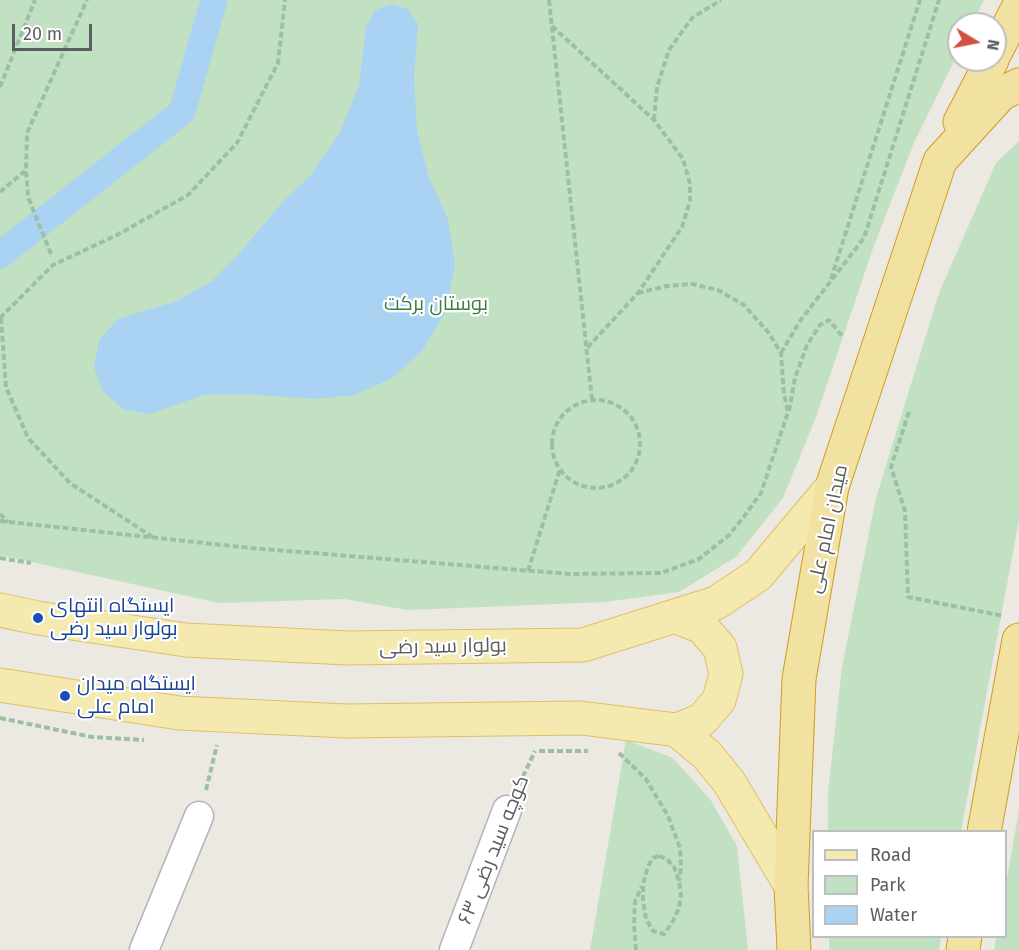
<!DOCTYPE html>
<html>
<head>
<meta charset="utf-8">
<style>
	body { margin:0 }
	#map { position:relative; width:1019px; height:950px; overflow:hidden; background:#ebe9e2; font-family:"Fira Sans",sans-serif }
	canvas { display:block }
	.legend { position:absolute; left:812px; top:830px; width:195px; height:108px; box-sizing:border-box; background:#fff; border:2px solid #bdbec0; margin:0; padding:8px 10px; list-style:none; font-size:18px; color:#5b5d61 }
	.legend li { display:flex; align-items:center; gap:12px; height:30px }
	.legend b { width:30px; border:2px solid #bdbec0 }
	.north { position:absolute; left:947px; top:12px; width:60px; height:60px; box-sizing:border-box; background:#fff; border:2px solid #bdbec0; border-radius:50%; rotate:100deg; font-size:16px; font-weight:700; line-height:24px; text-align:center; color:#5b5d61 }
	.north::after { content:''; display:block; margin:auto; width:21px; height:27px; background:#d24f42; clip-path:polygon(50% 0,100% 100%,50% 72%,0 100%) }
	.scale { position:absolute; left:12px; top:24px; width:80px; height:27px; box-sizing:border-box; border:3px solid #5b5d61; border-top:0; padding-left:8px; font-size:18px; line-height:21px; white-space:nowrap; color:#5b5d61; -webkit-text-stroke:4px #fff; paint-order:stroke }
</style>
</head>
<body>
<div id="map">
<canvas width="1019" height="950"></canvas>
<ul class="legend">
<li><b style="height:8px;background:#f4eaaf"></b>Road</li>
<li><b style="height:16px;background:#c2e0c2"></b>Park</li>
<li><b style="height:16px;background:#aad2f3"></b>Water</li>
</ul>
<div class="north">N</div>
<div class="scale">20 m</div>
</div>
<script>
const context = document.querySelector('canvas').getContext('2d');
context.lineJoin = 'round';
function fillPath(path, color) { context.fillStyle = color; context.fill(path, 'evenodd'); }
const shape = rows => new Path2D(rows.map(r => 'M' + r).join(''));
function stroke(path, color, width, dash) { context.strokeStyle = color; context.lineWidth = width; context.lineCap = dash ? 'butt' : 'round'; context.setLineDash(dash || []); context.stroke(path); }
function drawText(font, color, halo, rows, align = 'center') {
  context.font = font + ' "Fira Sans",Cairo,sans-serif'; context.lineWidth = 4.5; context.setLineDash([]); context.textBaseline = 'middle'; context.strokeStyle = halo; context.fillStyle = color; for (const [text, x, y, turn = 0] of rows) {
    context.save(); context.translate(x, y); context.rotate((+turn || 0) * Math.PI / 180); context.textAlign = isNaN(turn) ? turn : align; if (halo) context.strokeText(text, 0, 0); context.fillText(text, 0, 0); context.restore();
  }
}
fillPath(shape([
	[0,0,984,0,972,24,959,24,959,51,913,145,872,251,816,417,783,498,736,557,679,592,605,602,408,610,344,599,219,603,0,555],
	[1019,141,1019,520,961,831,828,831,828,792,842,667,876,498,939,293,996,163],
	[626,740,673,758,710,799,737,846,748,950,590,950],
	[1019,810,1019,950,994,950,996,937,1006,936,1006,884],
	[829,937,829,936,941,937,939,950,829,950]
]), '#c2e0c2');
fillPath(shape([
	[390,4,408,9,418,24,414,77,417,130,429,178,448,219,455,265,446,311,422,351,392,378,355,395,315,399,245,394,204,395,149,414,123,409,103,392,94,367,99,340,118,319,177,301,212,281,237,256,282,203,311,175,340,132,359,85,366,27,374,11]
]), '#aad2f3');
stroke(shape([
	[0,255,182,112,214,0]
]), '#aad2f3', 27);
const minor = shape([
	[144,950,199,816],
	[454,950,507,810]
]);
const primary = shape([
	[0,610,38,618,186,640,347,648,583,645,716,603,758,575,832,487],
	[0,685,179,713,346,721,581,718,677,730,707,755,729,782,791,886],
	[677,730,702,720,719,700,726,674,720,648,702,627,677,617]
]);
const trunk = shape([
	[995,53,1019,6],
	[960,122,992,60],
	[984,832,1019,640],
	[794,950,791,886,799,679,832,487,940,161,1001,94,1019,85],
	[963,950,965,936]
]);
stroke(minor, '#b3b4b8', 31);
stroke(primary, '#debf68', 35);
stroke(trunk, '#d19c1d', 35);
stroke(shape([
	[549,0,592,400],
	[552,26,654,120,683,159,690,184,690,201,682,227,638,293,586,349],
	[0,87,35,0],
	[654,120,657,87,669,50,692,18,721,0],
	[0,192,25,171],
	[51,254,28,197,26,170,27,133,87,0],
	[831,279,920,0],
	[0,318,53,265,117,235,188,195,237,143,278,63,285,0],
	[1,318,6,387,28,438,70,483,154,538],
	[781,353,800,321,864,238,939,0],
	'552 444a44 44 0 1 1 88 0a44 44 0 1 1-88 0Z',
	[789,411,795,378,807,345,820,325,829,320,843,337],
	[909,412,891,467,905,511,908,597,1004,616],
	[0,514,8,522],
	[0,521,251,548,570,574,661,573,699,559,728,536,743,518,761,493,788,412,784,394,781,353,768,332,744,305,718,290,692,284,667,286,638,293],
	[0,558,31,563],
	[528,571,560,469],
	[0,718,92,737,144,740],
	[539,751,588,751],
	[619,753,646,779,668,816,680,848,681,868,679,881],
	[519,785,535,751],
	[206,790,217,745],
	[659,856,667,859,674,867,679,881,681,895,679,908,672,923,664,934,653,931,646,919,643,900,643,884,648,866,653,858,659,856],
	[636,950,634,924,635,901,642,886]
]), '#9cc0a7', 4, [6, 3]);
stroke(minor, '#fff', 28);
stroke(primary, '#f4eaaf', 33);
stroke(trunk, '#f2e2a2', 33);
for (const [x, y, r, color] of [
	[38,618,6,"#1a4fb4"],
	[65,696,6,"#1a4fb4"]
]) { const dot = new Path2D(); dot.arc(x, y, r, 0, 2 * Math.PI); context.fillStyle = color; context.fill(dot); stroke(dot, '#fff', 2); }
drawText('20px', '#3f7c42', '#fff', [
	["بوستان برکت",436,304]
]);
drawText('20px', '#5b5d61', '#fff', [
	["میدان امام علی",828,529,-78],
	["بولوار سید رضی",443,647,-1],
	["کوچه سید رضی ۶۳",494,850,-68]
]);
drawText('20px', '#164399', '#fff', [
	["ایستگاه انتهای",50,606],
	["بولوار سید رضی",50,629],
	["ایستگاه میدان",77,684],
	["امام علی",77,707]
], 'left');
</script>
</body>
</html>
